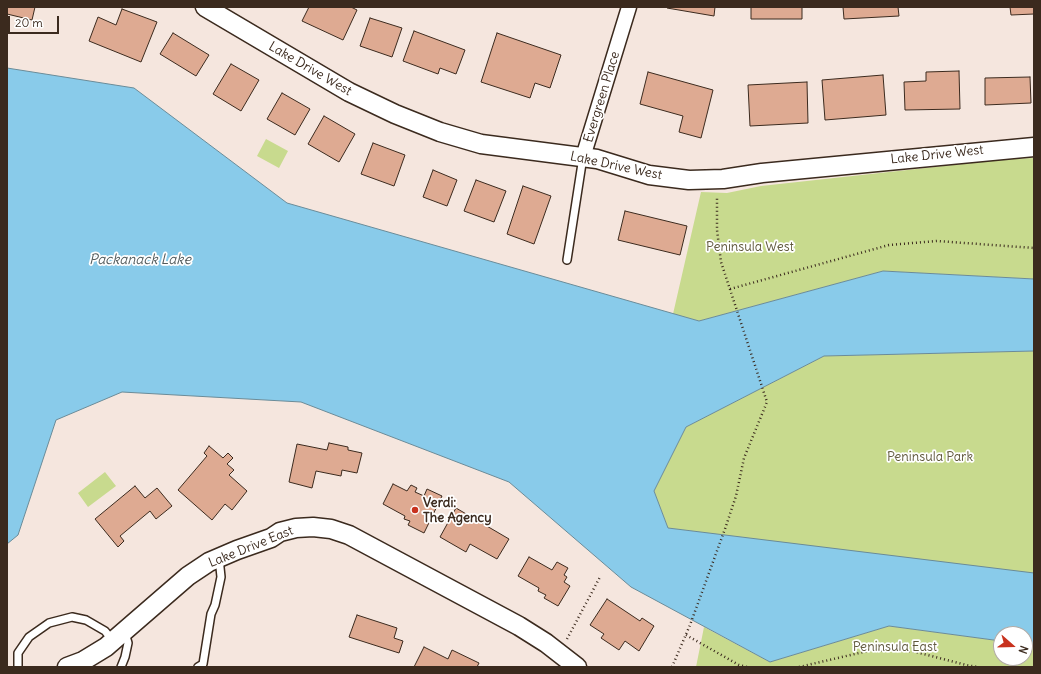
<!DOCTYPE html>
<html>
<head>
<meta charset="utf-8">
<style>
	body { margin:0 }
	#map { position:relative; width:1041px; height:674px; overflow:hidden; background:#f5e6de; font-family:Delius,sans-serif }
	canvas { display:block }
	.frame { position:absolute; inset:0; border:8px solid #3b2a1e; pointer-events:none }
	.north { position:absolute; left:993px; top:626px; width:40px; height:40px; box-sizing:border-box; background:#fff; border:1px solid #b1aaa5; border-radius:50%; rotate:110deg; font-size:11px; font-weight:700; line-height:16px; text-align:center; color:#3b2a1e }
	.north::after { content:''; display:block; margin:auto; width:14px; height:18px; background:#c8321e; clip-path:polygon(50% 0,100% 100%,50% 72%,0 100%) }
	.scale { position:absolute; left:8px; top:16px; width:51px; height:18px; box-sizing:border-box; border:2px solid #3b2a1e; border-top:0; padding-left:5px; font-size:12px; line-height:14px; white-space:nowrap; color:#3b2a1e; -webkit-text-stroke:3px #fff; paint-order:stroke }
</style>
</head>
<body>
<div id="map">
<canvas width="1041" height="674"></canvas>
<div class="frame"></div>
<div class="north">N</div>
<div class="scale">20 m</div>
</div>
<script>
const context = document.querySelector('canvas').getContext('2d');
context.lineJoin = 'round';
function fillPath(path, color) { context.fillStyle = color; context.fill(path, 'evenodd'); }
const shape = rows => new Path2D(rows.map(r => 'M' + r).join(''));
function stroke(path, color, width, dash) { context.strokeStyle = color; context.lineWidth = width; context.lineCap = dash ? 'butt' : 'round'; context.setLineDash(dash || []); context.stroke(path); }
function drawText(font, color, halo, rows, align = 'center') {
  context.font = font + ' Delius,sans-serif'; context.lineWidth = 3.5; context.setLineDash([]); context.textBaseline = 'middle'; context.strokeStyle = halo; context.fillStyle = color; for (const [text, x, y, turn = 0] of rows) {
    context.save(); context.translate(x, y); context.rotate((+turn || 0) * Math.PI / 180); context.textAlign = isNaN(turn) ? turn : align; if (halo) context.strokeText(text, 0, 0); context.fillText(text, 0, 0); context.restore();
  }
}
fillPath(shape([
	[266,139,288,151,279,168,257,156],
	[1034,158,1034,279,883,271,699,321,673,314,701,192,727,193,761,186,1008,159],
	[1034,351,1034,576,668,528,654,491,686,427,824,356],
	[105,472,116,486,88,507,78,493],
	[889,626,1001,641,1001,658,1025,658,1025,644,1034,645,1034,667,696,667,704,627,770,662]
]), '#c8da8e');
const water = shape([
	[7,68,134,88,287,203,699,321,883,271,1034,279,1034,351,824,356,686,427,654,491,668,528,1034,573,1034,645,1025,644,1025,634,1001,634,1001,641,889,626,770,662,631,587,509,482,301,402,122,392,56,420,18,535,7,544,7,68]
]);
fillPath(water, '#89cbea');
stroke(water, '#6a8b98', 1);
const building = shape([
	[7,7,35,7,32,20,7,14,7,7],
	[309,7,351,7,357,10,343,40,302,21,309,7],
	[668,7,715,7,714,16,667,8,668,7],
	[751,7,802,7,802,19,751,19,751,7],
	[843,7,898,7,899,16,844,19,843,7],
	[1010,7,1034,7,1034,14,1011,15,1010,7],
	[122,9,157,22,141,62,89,41,98,17,116,25,122,9],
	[370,18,402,28,392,57,360,46,370,18],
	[414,31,465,50,456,74,440,68,438,74,403,61,414,31],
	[173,33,209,55,196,76,160,54,173,33],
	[497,33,561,55,550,88,535,83,530,98,481,82,497,33],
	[231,64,259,80,241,111,213,94,231,64],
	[959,71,960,109,905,110,904,82,926,81,926,72,959,71],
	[648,72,713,90,701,138,679,132,683,116,640,104,648,72],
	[883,75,886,115,825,120,822,80,883,75],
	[1030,77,1031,103,985,105,985,78,1030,77],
	[807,82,808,123,750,126,748,85,807,82],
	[282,93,310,109,295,135,267,119,282,93],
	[324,116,355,134,339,162,308,144,324,116],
	[373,143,405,155,394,186,361,174,373,143],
	[433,170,457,180,447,206,423,197,433,170],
	[476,180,506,191,494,222,464,211,476,180],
	[523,186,551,196,534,244,507,234,523,186],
	[625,211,687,226,680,255,618,240,625,211],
	[329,443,348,447,348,450,362,453,357,473,342,470,341,476,316,471,312,488,289,482,297,444,327,450,329,443],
	[209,446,223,458,228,453,233,458,227,464,234,470,229,475,247,491,232,510,225,504,212,520,178,490,207,456,204,453,209,446],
	[393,484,407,491,411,485,417,488,415,492,424,496,427,489,442,496,424,533,408,525,410,521,404,519,405,516,383,504,393,484],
	[135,486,145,498,157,488,172,506,156,519,150,511,120,536,124,541,118,547,95,519,135,486],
	[456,508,509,539,497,559,470,544,466,552,440,537,456,508],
	[529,557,552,570,557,562,568,568,564,575,567,577,564,582,570,586,558,606,544,598,546,595,538,591,539,588,518,576,529,557],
	[607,599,640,621,642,618,654,626,639,651,625,641,619,650,601,638,604,634,590,625,607,599],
	[357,615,397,628,394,638,403,641,399,653,349,637,357,615],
	[424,647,448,659,452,650,479,663,477,667,414,667,424,647]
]);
fillPath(building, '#deaa92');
stroke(building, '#3b2a1e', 1);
const service = shape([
	[567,260,583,157],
	[18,667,18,653,29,637,49,623,72,617,86,620,105,631,113,641],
	[121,667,125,657,128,643,125,633],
	[198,667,203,664,211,614,215,605,221,577,219,558]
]);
const minor = shape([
	[583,157,629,7]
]);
const tertiary = shape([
	[205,7,349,92,395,114,440,132,481,144,597,159,649,175,689,180,723,179,762,173,1034,147],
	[67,667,83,661,106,647,188,576,209,562,237,550,271,538,280,532,296,528,313,527,331,529,349,535,519,626,546,643,577,667]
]);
stroke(service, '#3b2a1e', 10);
stroke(minor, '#3b2a1e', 17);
stroke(tertiary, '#3b2a1e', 21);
stroke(shape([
	[730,289,889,245,937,241,1034,248],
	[686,635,739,665,747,667],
	[567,639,600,577],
	[672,667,690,625,725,529,736,496,744,458,767,402,721,262,717,230,717,196],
	[799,667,872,650,912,651,966,665,978,667]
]), '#3b2a1e', 2.5, [1, 3]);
stroke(service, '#fff', 7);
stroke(minor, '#fff', 14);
stroke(tertiary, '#fff', 18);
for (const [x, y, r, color] of [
	[415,510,4,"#c8321e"]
]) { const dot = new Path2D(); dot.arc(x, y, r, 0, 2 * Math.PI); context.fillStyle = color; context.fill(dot); stroke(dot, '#fff', 1.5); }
drawText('13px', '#3b2a1e', '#fff', [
	["Lake Drive West",310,69,30],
	["Evergreen Place",602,97,-73],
	["Lake Drive West",937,155,-6],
	["Lake Drive West",616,166,12],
	["Lake Drive East",251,547,-22]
]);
drawText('13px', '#5e563a', '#fff', [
	["Peninsula West",750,247],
	["Peninsula Park",930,457],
	["Peninsula East",895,647]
]);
drawText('bold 13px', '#3b2a1e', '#fff', [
	["Verdi:",423,503],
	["The Agency",423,518]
], 'left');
drawText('italic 14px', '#525a5b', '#fff', [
	["Packanack Lake",140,260]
]);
</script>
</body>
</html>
